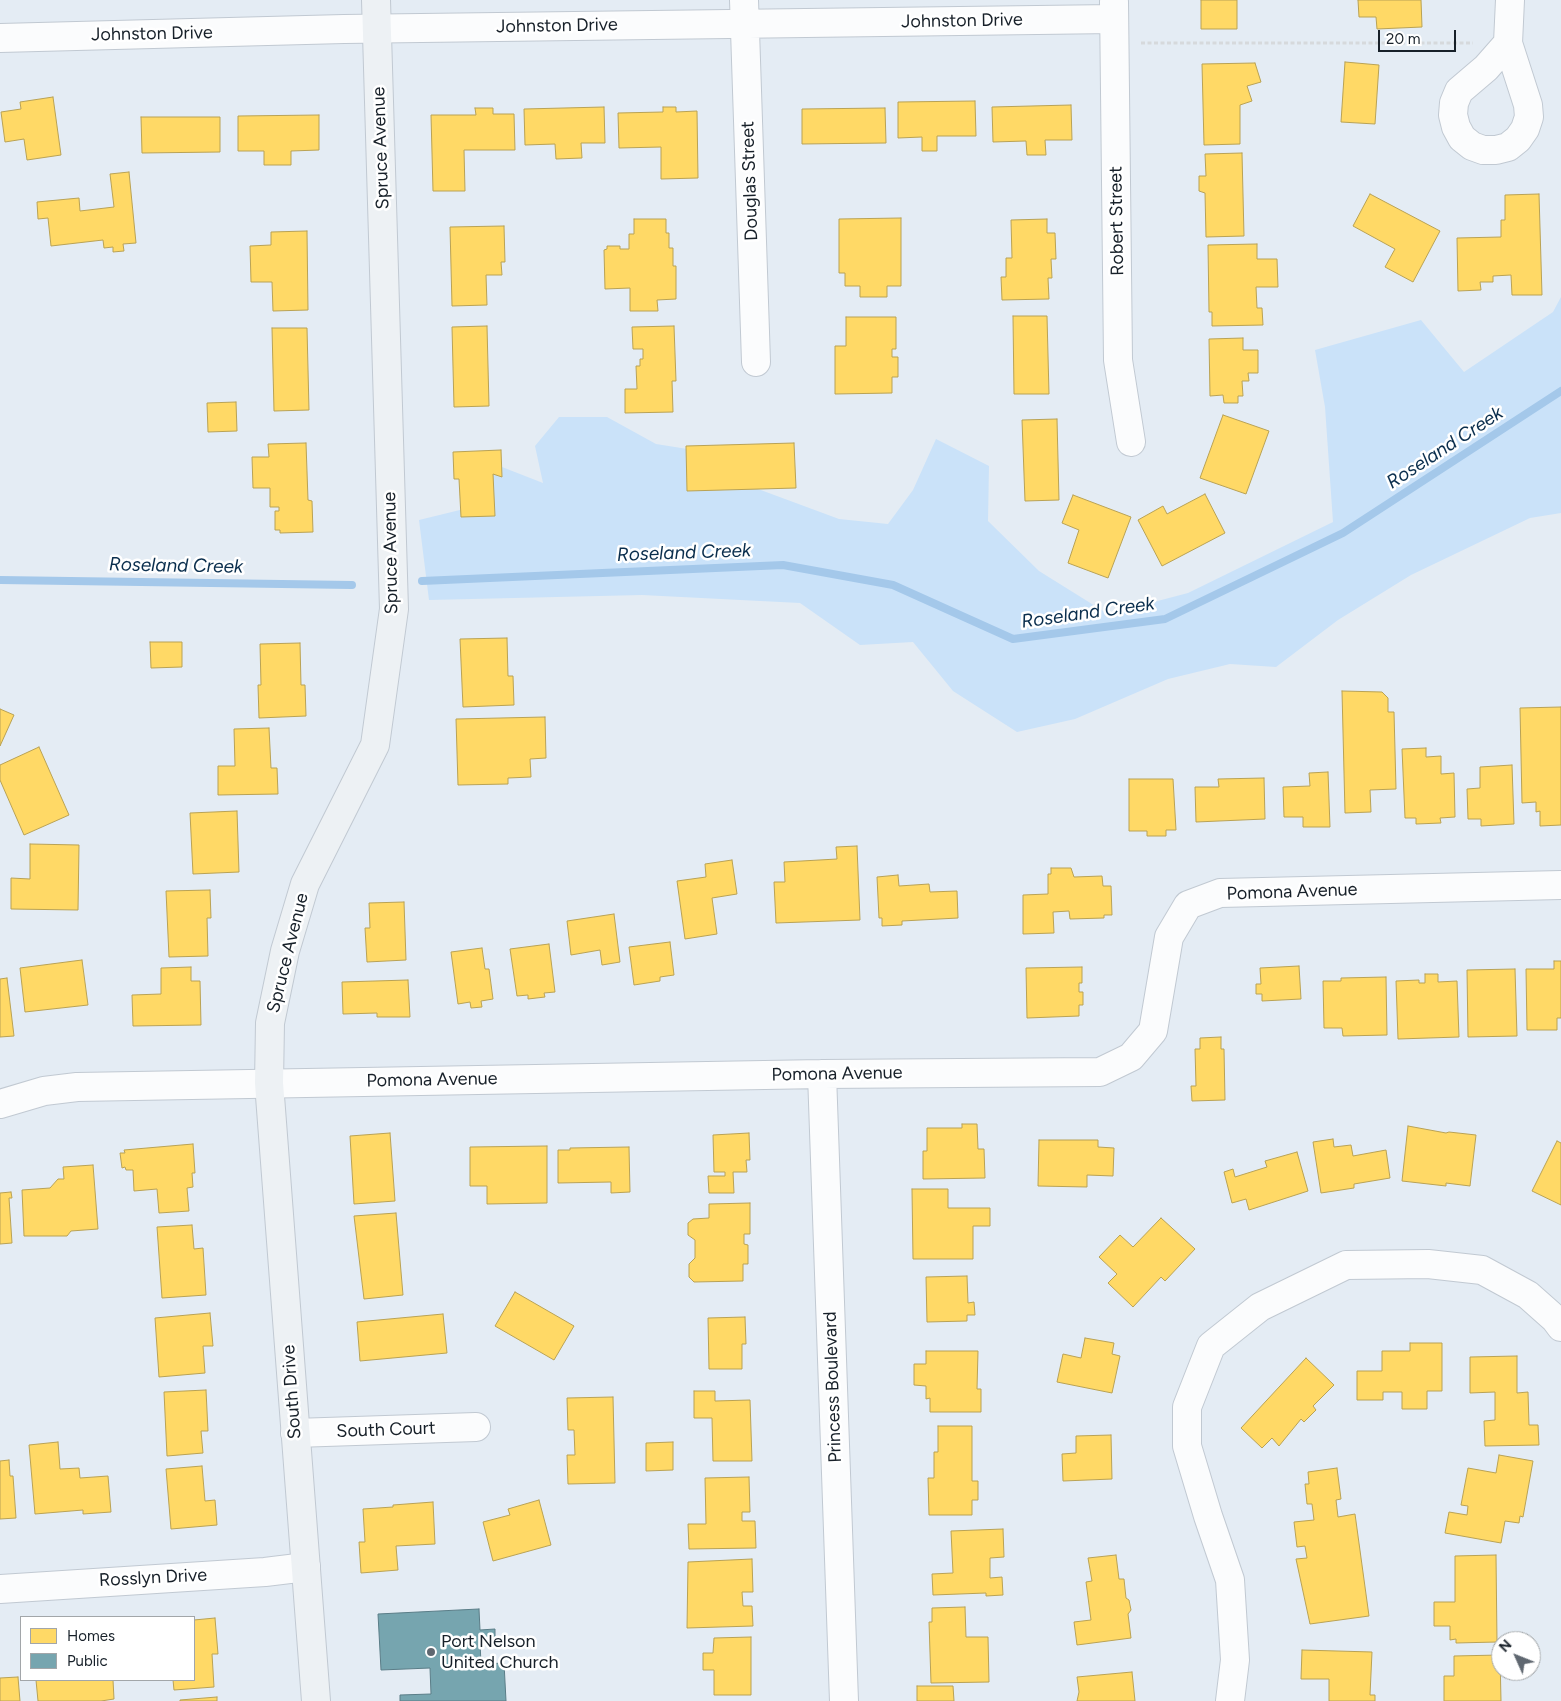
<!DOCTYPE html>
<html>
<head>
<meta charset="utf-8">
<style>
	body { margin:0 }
	#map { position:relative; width:1561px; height:1701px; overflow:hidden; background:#e4ecf4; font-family:Figtree,sans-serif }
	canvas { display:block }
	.legend { position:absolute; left:20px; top:1616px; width:175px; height:65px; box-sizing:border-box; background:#fff; border:1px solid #a2a6a9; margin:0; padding:6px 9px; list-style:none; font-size:15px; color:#172029 }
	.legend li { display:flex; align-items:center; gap:10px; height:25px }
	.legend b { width:25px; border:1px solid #a2a6a9 }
	.north { position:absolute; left:1491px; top:1631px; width:50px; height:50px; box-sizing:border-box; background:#fff; border:1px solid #a2a6a9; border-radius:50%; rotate:314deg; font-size:14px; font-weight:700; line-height:20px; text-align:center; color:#172029 }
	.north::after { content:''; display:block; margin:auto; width:18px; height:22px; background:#5f6770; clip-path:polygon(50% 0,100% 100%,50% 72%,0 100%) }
	.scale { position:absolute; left:1378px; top:30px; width:78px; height:22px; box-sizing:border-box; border:2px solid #172029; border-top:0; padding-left:6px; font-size:15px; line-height:18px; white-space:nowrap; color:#172029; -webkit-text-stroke:4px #fff; paint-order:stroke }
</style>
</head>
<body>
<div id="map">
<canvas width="1561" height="1701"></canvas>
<ul class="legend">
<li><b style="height:14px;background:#ffd966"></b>Homes</li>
<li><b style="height:14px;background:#76a5af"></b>Public</li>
</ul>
<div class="north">N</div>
<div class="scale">20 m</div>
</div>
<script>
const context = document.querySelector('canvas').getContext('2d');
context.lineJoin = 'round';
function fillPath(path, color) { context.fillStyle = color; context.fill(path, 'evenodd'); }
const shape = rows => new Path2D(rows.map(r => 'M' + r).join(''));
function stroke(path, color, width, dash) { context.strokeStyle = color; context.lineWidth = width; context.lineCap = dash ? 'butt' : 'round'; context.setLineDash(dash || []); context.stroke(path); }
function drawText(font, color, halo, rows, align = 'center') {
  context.font = font + ' Figtree,sans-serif'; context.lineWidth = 5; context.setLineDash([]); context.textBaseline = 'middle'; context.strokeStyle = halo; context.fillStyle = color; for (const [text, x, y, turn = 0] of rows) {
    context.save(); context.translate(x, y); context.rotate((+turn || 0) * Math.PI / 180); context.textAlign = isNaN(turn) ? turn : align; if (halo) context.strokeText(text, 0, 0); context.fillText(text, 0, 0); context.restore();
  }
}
fillPath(shape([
	[1561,297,1561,513,1530,518,1411,575,1338,620,1276,667,1230,664,1168,679,1075,719,1017,732,953,691,913,642,860,645,800,603,642,595,429,600,419,520,464,509,472,488,502,467,543,483,535,446,559,417,607,417,656,444,725,455,758,489,839,519,888,524,913,490,936,439,989,466,988,521,1039,571,1108,614,1188,593,1333,522,1325,407,1315,350,1421,320,1464,372,1553,312]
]), '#cae2f9');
const homes = shape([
	[1201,0,1237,0,1237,29,1201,29,1201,0],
	[1358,0,1421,0,1422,27,1377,29,1376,17,1359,17,1358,0],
	[1345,62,1379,65,1375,124,1341,122,1345,62],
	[1255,63,1261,82,1247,86,1252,101,1240,105,1240,144,1204,145,1202,64,1255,63],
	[53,97,61,155,27,160,24,139,5,142,1,112,21,109,20,102,53,97],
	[975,101,976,136,937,136,937,151,922,151,922,137,898,138,898,102,975,101],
	[1071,105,1072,140,1045,140,1046,155,1027,155,1026,141,993,142,992,107,1071,105],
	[604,107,605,143,581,143,582,158,556,159,555,144,525,145,524,109,604,107],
	[663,107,676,107,676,112,697,111,698,178,661,179,661,147,619,148,618,113,663,112,663,107],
	[475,108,493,108,493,114,514,114,515,150,464,150,465,191,433,191,431,115,476,115,475,108],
	[885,108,886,143,802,144,802,109,885,108],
	[319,115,319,150,291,151,291,165,264,165,264,151,238,151,238,116,319,115],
	[141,117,220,117,220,152,142,153,141,117],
	[1242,153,1244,236,1206,237,1205,193,1199,191,1199,176,1206,176,1205,154,1242,153],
	[129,172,136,243,123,244,124,251,113,252,113,247,104,248,103,240,51,246,48,218,38,219,37,202,79,198,80,211,114,207,110,174,129,172],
	[1370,194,1440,231,1413,282,1385,267,1395,249,1353,226,1370,194],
	[1539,194,1542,295,1512,295,1511,275,1493,276,1493,282,1480,282,1481,290,1458,291,1457,238,1501,237,1501,220,1505,220,1505,195,1539,194],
	[901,218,901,286,887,286,887,297,860,297,860,286,845,286,845,273,839,273,839,219,901,218],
	[634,219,666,219,666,233,669,233,669,248,673,248,673,266,676,266,676,299,657,300,658,311,630,311,630,288,605,289,604,250,607,249,607,246,620,246,620,249,629,249,629,234,634,234,634,219],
	[1047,219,1047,233,1055,233,1056,259,1051,259,1052,278,1048,278,1049,299,1002,300,1001,277,1006,277,1006,258,1012,258,1011,220,1047,219],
	[504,226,505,262,501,262,502,275,486,275,487,305,452,306,450,227,504,226],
	[307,231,308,310,273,311,272,282,251,282,250,246,271,245,271,232,307,231],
	[1257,244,1257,259,1277,259,1278,287,1256,287,1257,308,1262,308,1263,325,1212,326,1212,312,1209,312,1208,245,1257,244],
	[1013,316,1047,316,1049,394,1014,394,1013,316],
	[846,317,896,317,896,349,892,349,892,357,898,357,898,377,892,377,892,393,835,394,835,346,846,346,846,317],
	[487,326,489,406,454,407,452,327,487,326],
	[674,326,676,381,672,381,673,412,625,413,625,389,637,389,636,366,640,366,640,359,643,359,643,349,633,349,632,327,674,326],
	[272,328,307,328,309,410,274,411,272,328],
	[1243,338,1243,350,1258,350,1258,373,1248,373,1249,381,1242,381,1243,396,1238,396,1238,403,1224,403,1223,395,1210,396,1209,339,1243,338],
	[236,402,237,431,208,432,207,403,236,402],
	[1223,415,1269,431,1246,494,1200,478,1223,415],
	[1057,419,1059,500,1025,501,1022,420,1057,419],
	[306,443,308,500,312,501,313,532,280,533,280,530,275,530,275,511,279,511,279,507,270,507,270,488,253,488,252,457,269,457,268,444,306,443],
	[794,443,796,488,687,491,686,446,794,443],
	[501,450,502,477,493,474,495,516,461,517,459,479,454,479,453,452,501,450],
	[1205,494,1225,533,1162,566,1138,520,1163,506,1167,514,1205,494],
	[1073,495,1131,517,1108,578,1068,563,1079,530,1062,523,1073,495],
	[507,638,508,676,513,676,514,705,463,707,460,639,507,638],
	[150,642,182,642,182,667,151,668,150,642],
	[300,643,301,685,305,685,306,716,259,718,258,685,261,685,260,644,300,643],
	[1342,691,1382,692,1388,698,1388,712,1394,712,1396,789,1370,790,1371,812,1345,813,1342,691],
	[1561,707,1561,825,1540,826,1540,811,1536,812,1536,802,1522,803,1520,708,1561,707],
	[0,709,14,715,0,746,0,709],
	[545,717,546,758,530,759,531,777,508,778,508,784,458,785,456,719,545,717],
	[269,728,271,768,277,768,278,794,218,795,218,766,235,766,234,729,269,728],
	[39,747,69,815,24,835,0,780,0,765,39,747],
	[1426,748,1426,757,1441,756,1441,774,1454,773,1455,817,1440,818,1441,823,1416,824,1416,818,1405,818,1402,749,1426,748],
	[1512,765,1514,824,1481,826,1481,819,1468,819,1467,789,1480,788,1480,767,1512,765],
	[1328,772,1330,827,1303,827,1303,817,1284,817,1283,787,1310,786,1309,773,1328,772],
	[1264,778,1265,819,1196,822,1195,787,1219,787,1218,779,1264,778],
	[1129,779,1173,779,1176,830,1166,830,1166,836,1147,836,1147,831,1129,831,1129,779],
	[237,811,239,872,193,874,190,813,237,811],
	[30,844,79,845,78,910,11,909,11,878,30,879,30,844],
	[857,846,860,920,776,923,774,882,785,882,784,862,837,859,836,847,857,846],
	[732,860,737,894,712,898,717,934,685,939,677,881,706,877,705,864,732,860],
	[1051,868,1071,868,1074,877,1102,876,1103,886,1111,886,1112,915,1104,915,1104,918,1070,919,1069,911,1053,912,1054,933,1023,934,1023,895,1048,894,1048,874,1051,874,1051,868],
	[898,875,899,886,929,884,930,892,957,891,958,918,902,921,902,925,882,926,882,918,879,918,877,877,898,875],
	[210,890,211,918,207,918,208,956,169,957,166,891,210,890],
	[404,902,406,960,367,962,365,928,370,928,369,903,404,902],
	[614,914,620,962,602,965,600,950,571,955,567,921,614,914],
	[670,942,674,975,660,977,660,981,634,985,629,947,670,942],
	[549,944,555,992,544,993,545,997,528,999,528,995,517,996,510,949,549,944],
	[482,948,485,969,489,969,493,999,481,1001,482,1007,471,1008,470,1002,458,1004,451,952,482,948],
	[82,960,88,1005,25,1012,20,968,82,960],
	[1554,961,1561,961,1561,1018,1557,1018,1557,1030,1527,1030,1526,969,1554,969,1554,961],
	[1299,966,1301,999,1262,1001,1262,994,1256,994,1256,984,1261,984,1260,968,1299,966],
	[191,967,191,981,200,981,201,1025,133,1026,132,995,161,994,161,968,191,967],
	[1082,967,1082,983,1079,983,1079,992,1083,992,1083,1005,1079,1005,1079,1016,1027,1018,1026,968,1082,967],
	[1515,969,1517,1036,1468,1037,1467,970,1515,969],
	[1425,974,1438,974,1438,982,1457,981,1459,1037,1398,1039,1396,981,1419,980,1419,983,1425,983,1425,974],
	[1386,977,1387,1035,1343,1036,1342,1028,1324,1028,1323,981,1341,981,1341,978,1386,977],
	[7,978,14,1036,0,1037,0,979,7,978],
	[408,980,410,1017,377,1017,377,1013,343,1014,342,982,408,980],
	[1221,1037,1221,1049,1224,1049,1225,1100,1192,1101,1191,1086,1196,1086,1195,1049,1200,1049,1200,1038,1221,1037],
	[962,1124,977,1124,978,1149,984,1149,985,1178,923,1179,923,1151,927,1151,927,1128,962,1128,962,1124],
	[1408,1126,1446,1133,1449,1132,1476,1135,1470,1186,1446,1183,1446,1186,1402,1181,1408,1126],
	[390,1133,395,1201,354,1204,350,1136,390,1133],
	[749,1133,750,1160,746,1160,747,1172,733,1172,734,1193,709,1193,708,1176,725,1176,725,1172,714,1172,713,1135,749,1133],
	[1333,1139,1334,1147,1351,1145,1353,1156,1386,1150,1390,1178,1354,1184,1354,1188,1321,1193,1313,1142,1333,1139],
	[1039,1140,1098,1140,1098,1147,1114,1148,1113,1176,1087,1175,1087,1187,1038,1186,1039,1140],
	[1557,1141,1561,1143,1561,1205,1532,1191,1557,1141],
	[193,1144,195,1173,192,1173,193,1187,187,1188,189,1211,159,1213,157,1189,134,1191,133,1170,126,1170,125,1167,122,1168,120,1153,125,1153,124,1150,193,1144],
	[547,1146,547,1203,487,1204,487,1186,470,1186,470,1147,547,1146],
	[629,1147,630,1192,611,1193,611,1182,558,1183,558,1150,570,1150,570,1148,629,1147],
	[1297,1152,1308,1191,1249,1210,1246,1199,1232,1203,1224,1172,1233,1169,1235,1177,1267,1167,1265,1161,1297,1152],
	[93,1165,98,1229,71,1231,67,1236,24,1236,22,1190,50,1188,58,1179,64,1179,63,1167,93,1165],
	[912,1189,948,1189,948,1208,990,1208,990,1226,973,1226,973,1259,913,1259,912,1189],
	[11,1192,12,1198,9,1198,12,1243,0,1244,0,1193,11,1192],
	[750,1203,750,1234,744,1234,744,1244,748,1245,748,1264,743,1264,743,1281,694,1282,689,1277,689,1264,695,1258,695,1240,688,1235,688,1223,693,1219,709,1218,709,1204,750,1203],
	[396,1213,403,1295,364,1299,354,1216,396,1213],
	[1161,1218,1195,1249,1165,1281,1161,1277,1133,1307,1108,1283,1117,1274,1099,1257,1120,1235,1133,1247,1161,1218],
	[192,1225,194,1249,203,1248,206,1295,162,1298,157,1227,192,1225],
	[967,1276,968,1303,974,1302,975,1315,967,1315,967,1321,927,1322,926,1277,967,1276],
	[515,1292,574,1326,554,1360,495,1326,515,1292],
	[210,1313,213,1346,203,1346,205,1373,159,1377,155,1318,210,1313],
	[443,1314,447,1353,360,1361,357,1322,443,1314],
	[745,1317,746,1344,742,1344,742,1369,709,1369,708,1318,745,1317],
	[1085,1338,1114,1343,1112,1354,1120,1356,1112,1393,1057,1382,1063,1354,1081,1358,1085,1338],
	[1410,1343,1442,1343,1442,1391,1427,1391,1427,1409,1402,1409,1402,1392,1383,1392,1383,1400,1357,1400,1357,1371,1382,1371,1382,1351,1410,1351,1410,1343],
	[926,1351,978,1351,977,1389,981,1389,981,1412,930,1412,930,1398,926,1399,926,1386,914,1385,914,1364,926,1364,926,1351],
	[1517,1356,1517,1393,1528,1392,1529,1425,1538,1425,1539,1445,1485,1446,1484,1421,1495,1420,1495,1392,1470,1393,1470,1357,1517,1356],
	[1306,1358,1334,1385,1313,1406,1316,1410,1304,1422,1301,1419,1279,1446,1272,1438,1262,1448,1241,1428,1306,1358],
	[206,1390,208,1431,201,1431,203,1453,167,1456,164,1392,206,1390],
	[694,1391,715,1391,715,1401,750,1400,752,1461,713,1461,712,1418,694,1418,694,1391],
	[613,1397,615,1483,568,1484,567,1455,575,1455,574,1430,568,1430,567,1398,613,1397],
	[938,1426,972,1426,972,1481,978,1481,978,1500,972,1500,972,1515,929,1515,928,1478,934,1478,934,1452,938,1452,938,1426],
	[1111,1435,1112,1479,1063,1481,1062,1454,1076,1453,1076,1436,1111,1435],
	[58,1442,60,1469,79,1468,80,1478,108,1476,111,1512,83,1514,83,1510,35,1514,29,1445,58,1442],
	[673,1442,673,1470,646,1471,646,1443,673,1442],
	[1499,1455,1533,1461,1523,1517,1520,1516,1519,1523,1505,1521,1501,1543,1445,1533,1449,1512,1467,1515,1468,1506,1461,1505,1468,1468,1496,1473,1499,1455],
	[9,1460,10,1476,13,1476,16,1518,0,1519,0,1461,9,1460],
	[202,1466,205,1501,215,1500,217,1525,171,1529,166,1469,202,1466],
	[1337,1468,1341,1499,1336,1500,1338,1517,1355,1514,1369,1616,1310,1624,1296,1559,1307,1558,1305,1546,1297,1547,1294,1522,1314,1520,1312,1504,1307,1504,1305,1484,1309,1484,1308,1472,1337,1468],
	[749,1477,750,1512,742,1512,742,1521,755,1521,756,1548,689,1549,688,1524,706,1524,705,1478,749,1477],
	[539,1500,551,1545,493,1561,483,1522,510,1515,508,1509,539,1500],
	[433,1502,435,1544,396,1546,398,1570,361,1573,359,1542,365,1542,363,1509,393,1507,393,1505,433,1502],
	[1003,1529,1004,1557,990,1558,990,1578,1002,1577,1003,1595,986,1596,986,1593,933,1595,932,1574,953,1573,951,1531,1003,1529],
	[1116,1555,1119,1579,1124,1579,1126,1598,1129,1600,1131,1610,1128,1614,1131,1638,1077,1645,1074,1622,1091,1620,1086,1582,1092,1581,1088,1558,1116,1555],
	[1496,1555,1497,1642,1456,1643,1456,1639,1450,1640,1450,1626,1434,1626,1434,1602,1455,1602,1455,1556,1496,1555],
	[752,1559,753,1592,742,1592,743,1606,752,1606,753,1626,687,1628,688,1562,752,1559],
	[965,1607,966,1637,988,1637,989,1682,931,1683,929,1622,932,1622,932,1608,965,1607],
	[215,1618,218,1654,212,1654,214,1687,174,1690,173,1680,194,1680,194,1620,215,1618],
	[751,1637,751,1695,714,1695,714,1670,703,1670,703,1653,713,1653,714,1638,751,1637],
	[1302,1650,1372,1652,1370,1695,1375,1695,1375,1701,1329,1701,1329,1679,1301,1679,1302,1650],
	[1500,1655,1501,1701,1444,1701,1444,1676,1454,1676,1454,1656,1500,1655],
	[1132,1672,1135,1701,1077,1701,1079,1692,1077,1677,1132,1672],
	[18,1677,20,1701,0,1701,0,1678,18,1677],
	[36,1680,113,1680,114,1699,101,1701,38,1701,36,1680],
	[917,1686,953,1686,954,1701,917,1701,917,1686],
	[217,1697,217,1701,180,1701,180,1700,217,1697]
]);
fillPath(homes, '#ffd966');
stroke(homes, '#b9a254', 1);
const public = shape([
	[479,1609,480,1630,495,1629,495,1641,480,1642,481,1664,504,1663,506,1701,400,1701,400,1695,431,1694,430,1668,381,1670,378,1614,479,1609]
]);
fillPath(public, '#76a5af');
stroke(public, '#5a7d87', 1);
stroke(shape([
	[0,580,352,585],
	[422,581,783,565,893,585,1013,639,1165,619,1343,533,1561,391]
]), '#a4c8ea', 8);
const street = shape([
	[744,0,756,362],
	[1114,2,1118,360,1131,442],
	[0,38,344,29,1114,19],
	[1508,43,1486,68,1459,91,1454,103,1453,115,1456,127,1462,138,1472,146,1483,150,1496,150,1508,147,1518,139,1525,129,1529,117,1528,105,1508,43,1510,0],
	[822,1074,844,1701],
	[0,1104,44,1091,77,1087,822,1074,1100,1072,1131,1057,1153,1031,1169,937,1188,905,1220,893,1561,885],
	[295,1433,476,1427],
	[0,1589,265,1572,306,1567],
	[1230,1701,1235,1660,1230,1580,1208,1516,1187,1446,1187,1407,1211,1346,1260,1307,1346,1265,1428,1264,1482,1270,1528,1295,1555,1319,1561,1327]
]);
const secondary = shape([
	[316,1701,269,1083,270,1023,285,951,305,884,375,745,394,609,376,0]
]);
stroke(street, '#c1c9d2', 30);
stroke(secondary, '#c1c9d2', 30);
stroke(shape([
	[1141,43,1473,43]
]), '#d6d9dc', 3, [4, 2.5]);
stroke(street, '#fbfcfd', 28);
stroke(secondary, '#edf1f4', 28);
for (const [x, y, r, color] of [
	[431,1652,5,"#5f6770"]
]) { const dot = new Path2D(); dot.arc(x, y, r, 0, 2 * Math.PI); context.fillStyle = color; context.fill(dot); stroke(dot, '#fff', 2); }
drawText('18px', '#172029', '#fff', [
	["Johnston Drive",962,21,-1],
	["Johnston Drive",557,26,-1],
	["Johnston Drive",152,34,-1],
	["Spruce Avenue",381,148,-92],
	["Douglas Street",750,181,-92],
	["Robert Street",1117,221,-91],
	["Spruce Avenue",391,553,-91],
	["Pomona Avenue",1292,892,-2],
	["Spruce Avenue",288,953,-76],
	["Pomona Avenue",837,1074,-1],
	["Pomona Avenue",432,1080,-1],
	["Princess Boulevard",833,1387,-92],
	["South Drive",292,1392,-94],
	["South Court",386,1430,-2],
	["Rosslyn Drive",153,1578,-3]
]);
drawText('18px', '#172029', '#fff', [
	["Port Nelson",441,1642],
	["United Church",441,1663]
], 'left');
drawText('italic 19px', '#0a2e4d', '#fff', [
	["Roseland Creek",1445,448,-33],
	["Roseland Creek",684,553,-2],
	["Roseland Creek",176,566,1],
	["Roseland Creek",1088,613,-8]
]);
</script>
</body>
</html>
